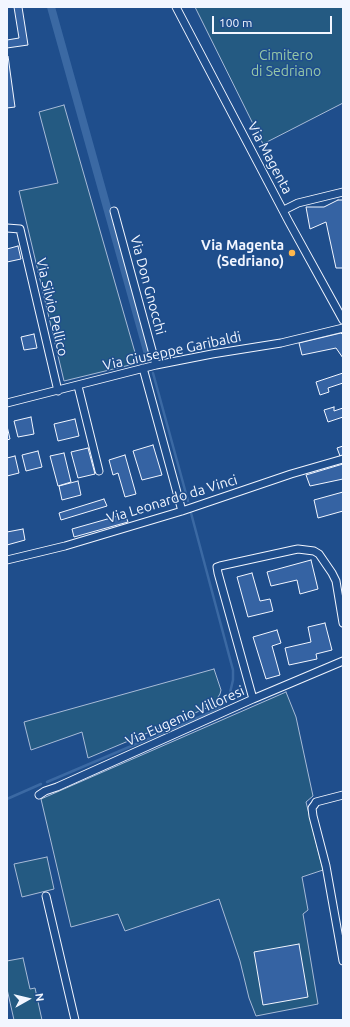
<!DOCTYPE html>
<html>
<head>
<meta charset="utf-8">
<style>
	body { margin:0 }
	#map { position:relative; width:350px; height:1027px; overflow:hidden; background:#1f4e8c; font-family:Ubuntu,sans-serif }
	canvas { display:block }
	.frame { position:absolute; inset:0; border:8px solid #f2f6ff; pointer-events:none }
	.north { position:absolute; left:8px; top:979px; width:40px; height:40px; -webkit-text-stroke:3px #1f4e8c; paint-order:stroke; rotate:82deg; font-size:11px; font-weight:700; line-height:16px; text-align:center; color:#f2f6ff }
	.north::after { content:''; display:block; margin:auto; width:14px; height:18px; background:#f2f6ff; clip-path:polygon(50% 0,100% 100%,50% 72%,0 100%) }
	.scale { position:absolute; left:212px; top:16px; width:120px; height:18px; box-sizing:border-box; border:2px solid #f2f6ff; border-top:0; padding-left:5px; font-size:12px; line-height:14px; white-space:nowrap; color:#f2f6ff; -webkit-text-stroke:3px #1f4e8c; paint-order:stroke }
</style>
</head>
<body>
<div id="map">
<canvas width="350" height="1027"></canvas>
<div class="frame"></div>
<div class="north">N</div>
<div class="scale">100 m</div>
</div>
<script>
const context = document.querySelector('canvas').getContext('2d');
context.lineJoin = 'round';
function fillPath(path, color) { context.fillStyle = color; context.fill(path, 'evenodd'); }
const shape = rows => new Path2D(rows.map(r => 'M' + r).join(''));
function stroke(path, color, width, dash) { context.strokeStyle = color; context.lineWidth = width; context.lineCap = dash ? 'butt' : 'round'; context.setLineDash(dash || []); context.stroke(path); }
function drawText(font, color, halo, rows, align = 'center') {
  context.font = font + ' Ubuntu,sans-serif'; context.lineWidth = 3; context.setLineDash([]); context.textBaseline = 'middle'; context.strokeStyle = halo; context.fillStyle = color; for (const [text, x, y, turn = 0] of rows) {
    context.save(); context.translate(x, y); context.rotate((+turn || 0) * Math.PI / 180); context.textAlign = isNaN(turn) ? turn : align; if (halo) context.strokeText(text, 0, 0); context.fillText(text, 0, 0); context.restore();
  }
}
const green = shape([
	[195,7,343,7,343,103,263,144,195,7],
	[64,105,138,363,64,381,19,191,58,183,39,112,64,105],
	[214,669,221,690,220,694,216,700,209,707,88,758,82,732,31,750,24,722,214,669],
	[286,692,296,717,313,796,306,802,323,870,302,877,308,910,303,914,318,1004,256,1016,249,998,240,961,219,899,125,931,118,914,71,927,41,799,286,692],
	[47,857,54,889,22,897,14,864,47,857],
	[23,958,30,989,35,988,42,1020,14,1020,7,989,7,961,23,958]
]);
fillPath(green, '#245a82');
stroke(green, '#a8bbd7', 1);
stroke(shape([
	[153,373,188,501],
	[47,782,209,713,218,708,224,703,229,697,233,680,233,670,191,513],
	[7,799,41,784]
]), '#3b69a3', 2.5);
stroke(shape([
	[51,7,149,358]
]), '#3b69a3', 8);
const building = shape([
	[14,7,22,7,28,45,7,48,7,40,19,38,14,7],
	[7,56,8,56,15,107,7,108,7,56],
	[338,200,343,200,343,268,336,268,326,222,310,229,306,207,324,207,338,200],
	[18,246,21,259,7,262,7,249,18,246],
	[341,333,343,335,343,358,336,348,302,355,299,343,341,333],
	[34,334,37,348,24,350,21,337,34,334],
	[343,373,343,383,328,388,329,392,320,395,316,382,343,373],
	[334,407,334,411,343,408,343,417,328,422,324,410,334,407],
	[31,417,34,434,18,437,14,421,31,417],
	[75,419,79,436,58,441,54,424,75,419],
	[7,426,10,439,7,440,7,426],
	[153,445,162,475,142,480,133,451,153,445],
	[343,446,343,455,340,456,337,448,343,446],
	[88,448,95,474,78,478,71,452,88,448],
	[38,451,42,467,26,471,22,455,38,451],
	[64,453,71,482,58,486,50,456,64,453],
	[125,455,136,494,125,497,118,473,113,475,109,460,125,455],
	[15,456,19,473,7,476,7,458,15,456],
	[343,464,343,479,310,486,306,475,343,464],
	[78,481,81,495,62,500,59,486,78,481],
	[343,492,343,511,318,518,314,500,343,492],
	[104,499,107,506,61,520,59,513,104,499],
	[125,514,128,522,74,537,72,529,125,514],
	[23,529,25,540,7,545,7,532,23,529],
	[311,560,318,589,300,594,297,580,271,586,267,572,311,560],
	[252,573,260,601,270,599,273,611,248,617,237,577,252,573],
	[325,623,332,650,316,654,317,659,289,665,285,648,311,642,308,627,325,623],
	[277,630,281,643,272,646,280,675,266,679,253,637,277,630],
	[299,944,308,997,263,1005,254,952,299,944]
]);
fillPath(building, '#3563a3');
stroke(building, '#f2f6ff', 1);
const minor = shape([
	[176,7,289,222,343,320],
	[284,210,298,203,343,192],
	[114,211,156,365],
	[7,228,20,229,58,391],
	[143,368,182,511],
	[78,386,99,471],
	[7,403,156,365,212,354,281,343,343,328],
	[7,560,65,546,182,511,291,474,343,459],
	[253,699,218,573,217,567,220,566,293,550,298,549,314,551,319,554,332,573,336,581,343,623],
	[39,795,45,791,57,787,253,699,343,661],
	[343,795,316,802,315,804,312,808,313,816,326,866,343,961],
	[46,896,75,1020]
]);
stroke(minor, '#f2f6ff', 9);
stroke(minor, '#1f4e8c', 7);
for (const [x, y, r, color] of [
	[292,253,4,"#ffb74d"]
]) { const dot = new Path2D(); dot.arc(x, y, r, 0, 2 * Math.PI); context.fillStyle = color; context.fill(dot); stroke(dot, '#1f4e8c', 1.5); }
drawText('14px', '#97c8a6', '#1f4e8c', [
	["Cimitero",286,55],
	["di Sedriano",286,71]
]);
drawText('14px', '#f2f6ff', '#1f4e8c', [
	["Via Magenta",270,158,62],
	["Via Don Gnocchi",148,285,75],
	["Via Silvio Pellico",52,307,77],
	["Via Giuseppe Garibaldi",172,351,-12],
	["Via Leonardo da Vinci",172,499,-17],
	["Via Eugenio Villoresi",185,716,-24]
]);
drawText('bold 14px', '#f2f6ff', '#1f4e8c', [
	["Via Magenta",284,245],
	["(Sedriano)",284,261]
], 'right');
</script>
</body>
</html>
